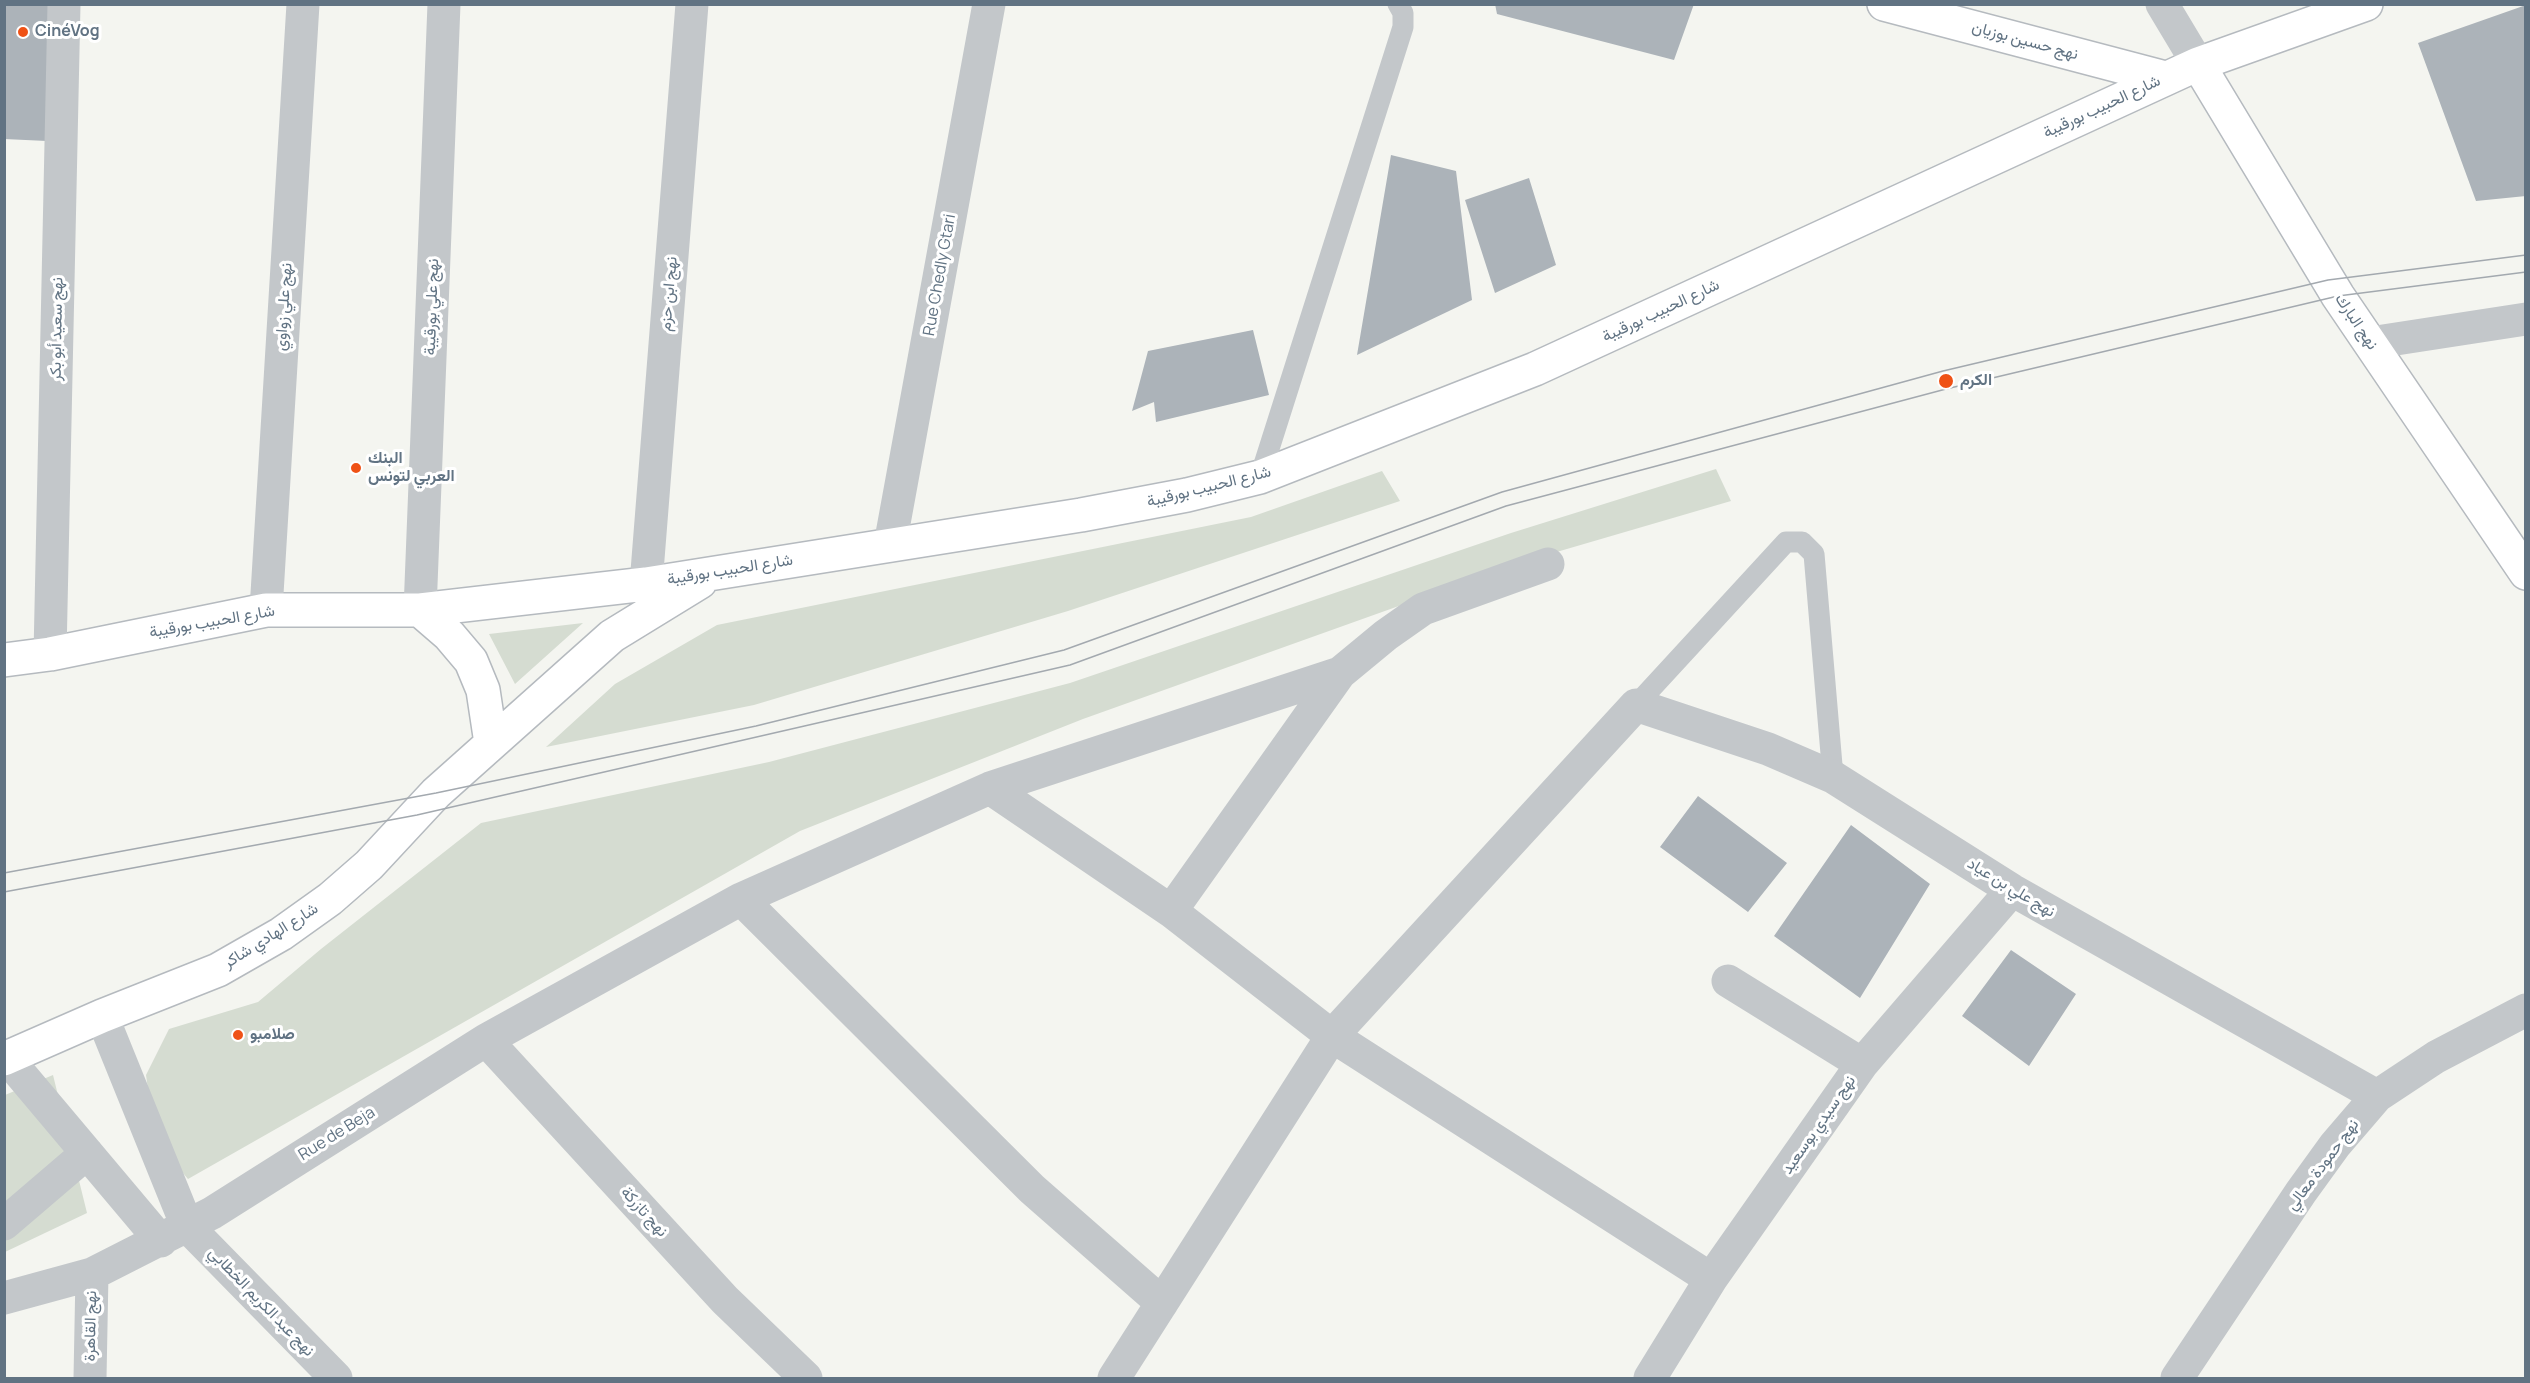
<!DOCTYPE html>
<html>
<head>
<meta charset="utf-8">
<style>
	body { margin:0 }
	#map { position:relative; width:2530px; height:1383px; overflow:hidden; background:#f4f5f0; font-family:Manrope,sans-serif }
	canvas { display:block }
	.frame { position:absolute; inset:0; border:6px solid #617383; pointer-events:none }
</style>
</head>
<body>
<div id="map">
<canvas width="2530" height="1383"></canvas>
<div class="frame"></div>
</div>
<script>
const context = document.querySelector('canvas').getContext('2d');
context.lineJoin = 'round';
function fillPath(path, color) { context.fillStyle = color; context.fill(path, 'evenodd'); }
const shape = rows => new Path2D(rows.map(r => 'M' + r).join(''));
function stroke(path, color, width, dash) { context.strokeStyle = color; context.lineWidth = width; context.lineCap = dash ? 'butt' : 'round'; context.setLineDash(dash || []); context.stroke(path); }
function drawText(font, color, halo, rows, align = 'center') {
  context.font = font + ' Manrope,Vazirmatn,sans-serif'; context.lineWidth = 6; context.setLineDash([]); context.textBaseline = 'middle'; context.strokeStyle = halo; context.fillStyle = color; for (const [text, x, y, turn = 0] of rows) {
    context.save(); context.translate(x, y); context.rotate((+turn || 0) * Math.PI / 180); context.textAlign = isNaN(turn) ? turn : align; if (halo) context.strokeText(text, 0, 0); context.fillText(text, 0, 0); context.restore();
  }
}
fillPath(shape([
	[1716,469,1731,501,1519,563,1083,719,800,831,188,1179,155,1140,146,1075,169,1029,258,1002,321,949,481,823,769,762,1070,683,1511,533],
	[1382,471,1400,501,1068,611,754,705,546,747,615,684,717,625,1251,517],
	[583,623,515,684,489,634],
	[53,1075,87,1213,5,1252,5,1095]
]), '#d5dcd1');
fillPath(shape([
	[4,4,53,4,47,141,4,139],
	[1495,4,1694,4,1674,60,1497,14],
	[2526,5,2526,196,2476,201,2418,43],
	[1391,155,1456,171,1472,300,1357,355],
	[1529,178,1556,265,1495,293,1465,200],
	[1253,330,1269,395,1156,422,1154,402,1132,411,1148,351],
	[1698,796,1787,863,1748,912,1660,847],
	[1851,825,1930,884,1860,998,1774,936],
	[2011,950,2076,994,2029,1066,1962,1016]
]), '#acb3b9');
const secondary = shape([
	[1884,4,2165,78],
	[2198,64,2338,296,2526,573],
	[420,610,449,635,471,661,483,690,491,743],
	[4,660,50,654,266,610,420,610,646,584,1081,515,1187,495,1260,477,1535,369,2198,64,2366,4],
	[4,1059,102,1016,218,970,281,934,330,899,369,865,436,793,612,636,700,582]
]);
stroke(secondary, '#b5babf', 36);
stroke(shape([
	[1260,477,1403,27,1403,13,1398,4],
	[1636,705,1786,542,1802,542,1814,554,1833,777]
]), '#c3c7ca', 21);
stroke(shape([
	[2162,4,2198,64],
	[2370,343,2526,319],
	[890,545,989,4],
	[646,584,692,4],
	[266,610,303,4],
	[420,610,444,4],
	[50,654,64,4],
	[990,788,1171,911,1332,1036,1636,705,1768,749,1833,777,2012,890,2377,1096],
	[741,899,1032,1189,1162,1303],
	[1171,911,1340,673],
	[1728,981,1862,1064],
	[102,1016,187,1226,336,1378],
	[486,1040,725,1300,806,1378],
	[7,1058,161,1241],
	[4,1224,87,1153],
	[4,1298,92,1274,212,1213,486,1040,741,899,990,788,1340,673,1386,635,1423,609,1548,564],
	[90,1378,92,1274],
	[1114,1378,1332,1036,1711,1279],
	[1650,1378,1711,1279,1862,1064,2012,890],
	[2177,1378,2301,1192,2335,1145,2377,1096,2436,1057,2526,1010]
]), '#c3c7ca', 33);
stroke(secondary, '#fff', 33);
stroke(shape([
	[4,873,436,793,756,726,1064,650,1502,492,1943,371,2328,280,2526,255],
	[4,892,417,815,1070,665,1506,506,1946,389,2338,296,2526,272]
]), '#a3a9af', 1.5);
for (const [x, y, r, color] of [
	[23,32,6,"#ef5216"],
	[1946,381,8,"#ef5216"],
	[356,468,6,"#ef5216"],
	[238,1035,6,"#ef5216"]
]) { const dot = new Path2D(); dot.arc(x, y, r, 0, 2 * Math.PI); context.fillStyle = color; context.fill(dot); stroke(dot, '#fff', 2); }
drawText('bold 16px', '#617383', '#fff', [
	["CinéVog",35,32],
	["الكرم",1960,381],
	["البنك",368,459],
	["العربي لتونس",368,477],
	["صلامبو",250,1035]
], 'left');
drawText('16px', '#617383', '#fff', [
	["نهج حسين بوزيان",2025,41,15],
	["شارع الحبيب بورقيبة",2102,107,-25],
	["Rue Chedly Gtari",940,275,-80],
	["نهج ابن حزم",669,294,-85],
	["نهج علي زواوي",284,307,-86],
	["نهج علي بورقيبة",432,307,-88],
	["شارع الحبيب بورقيبة",1661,311,-25],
	["نهج البارك",2356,322,56],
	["نهج سعيد أبو بكر",57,329,-89],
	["شارع الحبيب بورقيبة",1209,487,-14],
	["شارع الحبيب بورقيبة",730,570,-9],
	["شارع الحبيب بورقيبة",212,622,-10],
	["نهج علي بن عياد",2011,888,31],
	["شارع الهادي شاكر",271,936,-32],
	["نهج سيدي بوسعيد",1819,1125,-55],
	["Rue de Beja",337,1134,-32],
	["نهج حمودة معالي",2323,1165,-53],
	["نهج تازركة",644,1212,48],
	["نهج عبد الكريم الخطابي",261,1302,46],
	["نهج القاهرة",91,1326,-89]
]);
</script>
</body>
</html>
